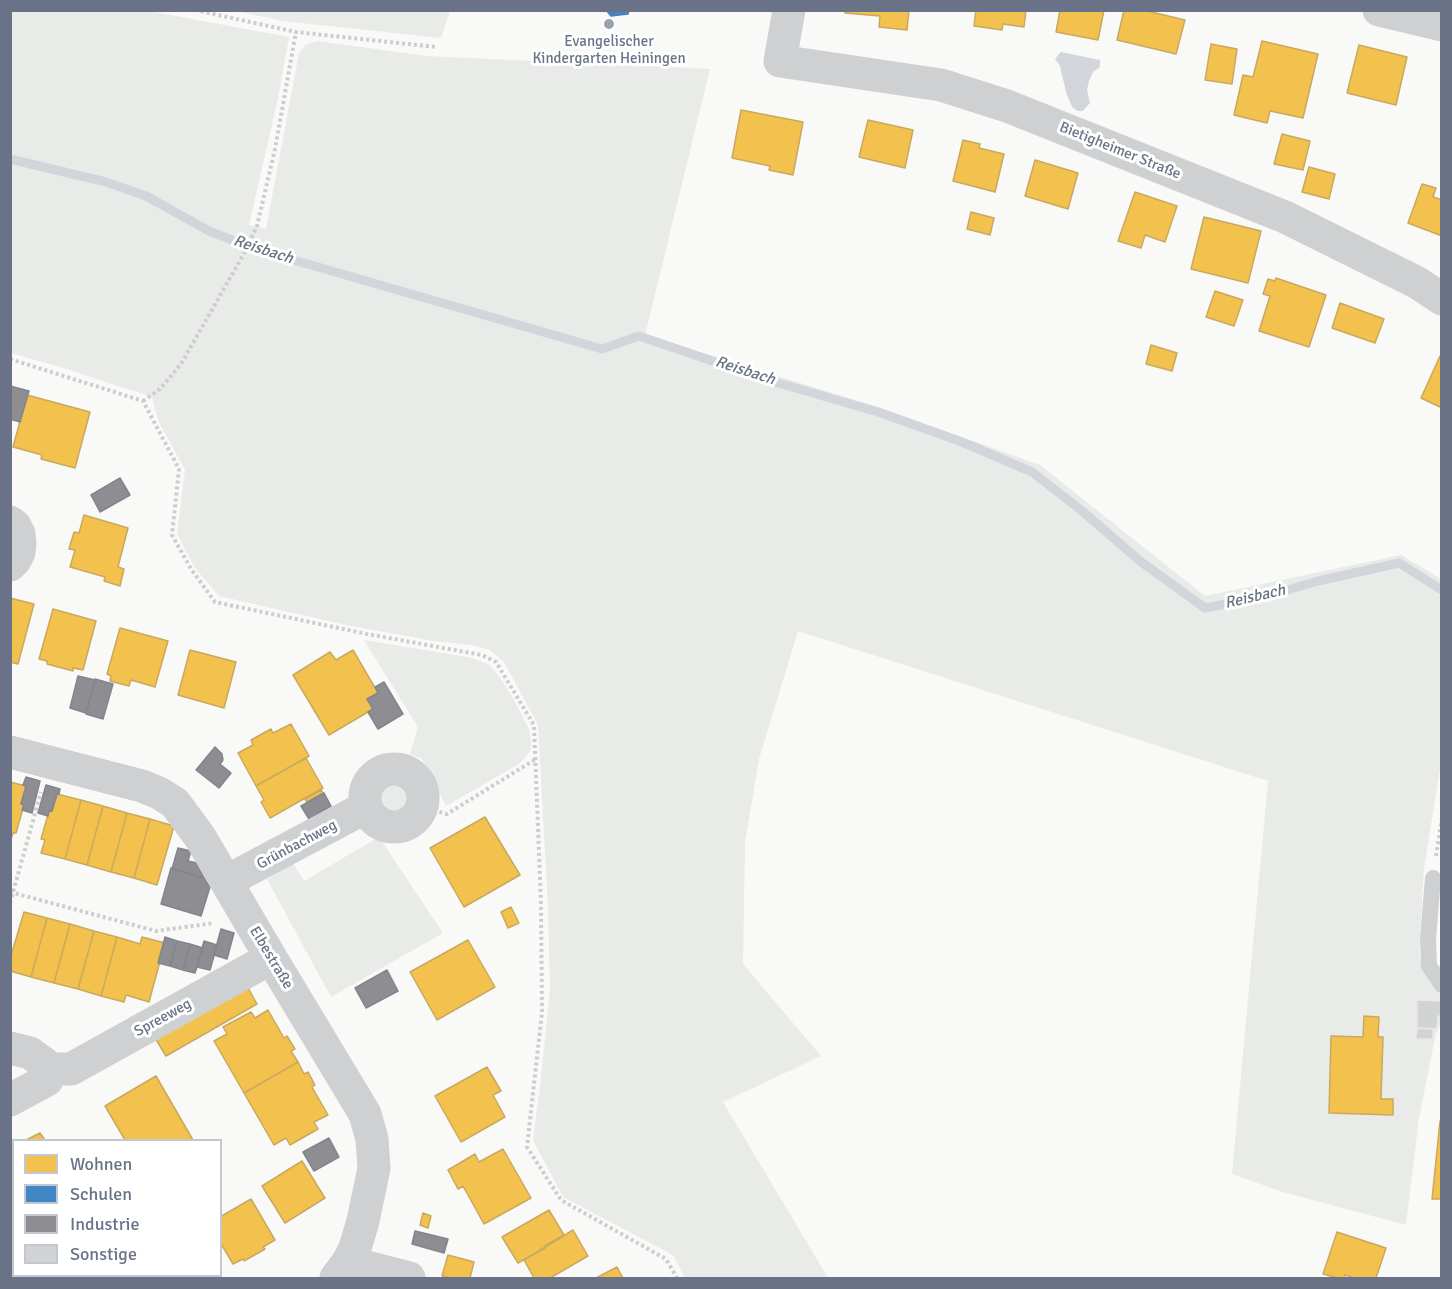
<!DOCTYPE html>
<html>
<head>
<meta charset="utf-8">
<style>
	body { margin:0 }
	#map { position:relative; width:1452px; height:1289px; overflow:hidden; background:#f9f9f8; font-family:Signika,sans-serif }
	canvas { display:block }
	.frame { position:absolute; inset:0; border:12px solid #6a7287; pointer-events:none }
	.legend { position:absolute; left:12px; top:1139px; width:210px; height:138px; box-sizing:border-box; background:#fff; border:2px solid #c3c7cf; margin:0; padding:8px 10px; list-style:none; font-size:18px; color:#6a7287 }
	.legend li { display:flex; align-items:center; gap:12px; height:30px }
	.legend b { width:30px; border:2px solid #c3c7cf }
</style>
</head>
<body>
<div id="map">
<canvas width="1452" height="1289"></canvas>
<div class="frame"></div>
<ul class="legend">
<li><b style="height:16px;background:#f2c14e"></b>Wohnen</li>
<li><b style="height:16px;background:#3f88c5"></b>Schulen</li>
<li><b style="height:16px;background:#8d8d92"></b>Industrie</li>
<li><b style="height:16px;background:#d2d3d4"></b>Sonstige</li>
</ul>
</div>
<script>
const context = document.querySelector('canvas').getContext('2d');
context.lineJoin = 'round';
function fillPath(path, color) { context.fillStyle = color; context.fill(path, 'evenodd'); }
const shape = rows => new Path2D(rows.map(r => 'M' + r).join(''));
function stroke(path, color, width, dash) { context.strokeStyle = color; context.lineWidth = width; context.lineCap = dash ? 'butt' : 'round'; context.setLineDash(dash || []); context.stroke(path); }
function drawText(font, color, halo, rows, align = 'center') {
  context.font = font + ' Signika,sans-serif'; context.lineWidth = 6; context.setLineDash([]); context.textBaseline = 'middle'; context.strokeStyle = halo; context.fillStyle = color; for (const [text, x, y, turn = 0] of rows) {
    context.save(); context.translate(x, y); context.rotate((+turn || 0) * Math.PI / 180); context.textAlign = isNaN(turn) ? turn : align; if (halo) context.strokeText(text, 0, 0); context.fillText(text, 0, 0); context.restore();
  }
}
fillPath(shape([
	[10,11,149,11,289,37,278,98,249,225,266,229,299,53,306,45,317,41,426,56,710,69,645,335,881,408,1040,465,1205,596,1401,555,1441,579,1441,763,1424,868,1419,956,1441,995,1441,1025,1436,1033,1419,1118,1406,1225,1283,1192,1232,1174,1268,781,798,631,759,759,745,842,743,964,821,1056,723,1102,828,1278,685,1278,673,1255,563,1197,533,1140,540,1087,550,990,548,906,538,725,504,662,490,650,472,645,434,641,346,625,219,596,195,568,177,534,185,470,158,420,152,397,60,367,11,353],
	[236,11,450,11,441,38,283,21],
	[364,640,473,658,488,664,499,676,513,698,529,729,531,739,531,750,519,764,446,806,422,759,410,754,418,727],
	'375 798a19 19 0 1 1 38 0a19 19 0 1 1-38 0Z',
	[379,837,443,933,331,997,267,879,293,863,304,881]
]), '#e8ebe7');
fillPath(shape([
	[1061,52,1100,60,1100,67,1093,72,1089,81,1087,90,1090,103,1083,111,1078,111,1072,107,1066,92,1060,66,1055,59]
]), '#d2d6db');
const homes = shape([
	[845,10,909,10,907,30,879,27,880,16,845,13,845,10],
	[976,10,1026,10,1024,27,1003,24,1002,30,974,26,976,10],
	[1060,10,1104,10,1098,40,1056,32,1060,10],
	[1124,10,1143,10,1185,20,1176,54,1117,40,1124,10],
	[1262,41,1318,54,1303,118,1270,111,1267,123,1234,115,1243,75,1253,77,1262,41],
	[1211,44,1237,49,1232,84,1205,80,1211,44],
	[1359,45,1407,57,1396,105,1347,93,1359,45],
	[741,110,803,122,793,175,769,170,770,166,732,158,741,110],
	[868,120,913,130,905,168,859,157,868,120],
	[1282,134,1310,141,1303,170,1274,164,1282,134],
	[963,140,980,144,979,148,1004,154,995,192,953,181,963,140],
	[1035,160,1078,173,1068,209,1025,196,1035,160],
	[1309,167,1335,174,1329,199,1302,192,1309,167],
	[1422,184,1436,188,1433,197,1442,200,1442,236,1408,223,1422,184],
	[1135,192,1177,206,1165,242,1145,235,1141,248,1118,241,1135,192],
	[971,212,994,218,990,235,967,229,971,212],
	[1204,217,1261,231,1248,283,1191,269,1204,217],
	[1276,278,1326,295,1309,347,1259,331,1270,296,1263,294,1268,279,1275,281,1276,278],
	[1215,291,1243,300,1234,326,1206,317,1215,291],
	[1340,303,1384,319,1375,343,1332,328,1340,303],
	[1151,345,1177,353,1172,371,1146,364,1151,345],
	[1440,356,1442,357,1442,408,1421,398,1440,356],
	[27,395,90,412,75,468,41,459,42,455,13,447,27,395],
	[84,515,128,528,118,567,124,569,120,586,104,581,105,577,70,567,75,550,69,549,74,532,79,533,84,515],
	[10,598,34,604,18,664,10,662,10,598],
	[53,609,96,621,83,670,73,668,73,671,47,664,47,661,39,659,53,609],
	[120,628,168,641,155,687,131,680,129,686,110,681,111,676,107,674,120,628],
	[190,650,236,662,224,708,178,695,190,650],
	[353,650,378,693,367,699,373,709,329,735,293,675,330,652,336,660,353,650],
	[291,724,309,756,256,786,238,753,253,745,251,740,271,729,273,733,291,724],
	[306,758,323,788,270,818,261,802,264,800,256,786,306,758],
	[10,782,26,786,21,804,24,805,16,833,13,833,10,843,10,782],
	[321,790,323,793,307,802,305,799,321,790],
	[57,794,81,800,65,859,41,853,45,840,41,839,49,811,52,811,57,794],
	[81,800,103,806,87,865,65,859,81,800],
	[103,806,127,813,111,872,87,865,103,806],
	[127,813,150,819,134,878,111,872,127,813],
	[485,817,520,875,464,907,430,848,485,817],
	[150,819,174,826,157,885,134,878,150,819],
	[511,907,519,923,508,928,501,912,511,907],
	[24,912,47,918,31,977,10,971,10,959,24,912],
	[47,918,70,924,54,983,31,977,47,918],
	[70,924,94,931,78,989,54,983,70,924],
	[94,931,117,937,101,996,78,989,94,931],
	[117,937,140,944,142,937,165,943,149,1002,126,995,124,1002,101,996,117,937],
	[468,940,495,987,437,1020,410,972,468,940],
	[247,986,257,1004,166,1056,155,1038,247,986],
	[268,1010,284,1038,287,1036,295,1049,291,1051,298,1062,244,1093,214,1041,227,1034,223,1027,251,1012,255,1018,268,1010],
	[1364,1016,1379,1017,1378,1037,1383,1037,1381,1099,1393,1099,1393,1115,1329,1113,1331,1036,1363,1037,1364,1016],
	[298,1062,304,1074,308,1072,315,1085,312,1087,328,1115,314,1122,318,1129,290,1145,286,1138,274,1145,244,1093,298,1062],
	[487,1067,501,1091,493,1095,505,1117,461,1142,435,1096,487,1067],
	[156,1076,193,1140,125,1140,105,1106,156,1076],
	[1440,1121,1442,1121,1442,1199,1432,1199,1440,1121],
	[40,1133,45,1140,26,1140,40,1133],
	[503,1149,531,1198,484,1224,463,1186,458,1189,448,1170,475,1154,479,1162,503,1149],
	[14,1157,14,1223,10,1218,10,1158,14,1157],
	[302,1161,325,1198,285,1223,262,1186,302,1161],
	[251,1199,275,1240,263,1247,265,1249,244,1261,243,1259,233,1264,220,1242,220,1217,251,1199],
	[549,1210,564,1235,545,1246,545,1248,518,1263,502,1237,549,1210],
	[423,1213,431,1216,428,1228,420,1225,423,1213],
	[573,1230,588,1256,550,1278,534,1278,524,1260,573,1230],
	[1337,1232,1386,1248,1376,1278,1355,1278,1345,1275,1344,1278,1338,1278,1323,1274,1337,1232],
	[448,1255,474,1262,470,1278,451,1278,442,1276,448,1255],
	[617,1267,623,1278,596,1278,617,1267],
	[109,1276,130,1276,132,1278,104,1278,109,1276],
	[155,1276,209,1276,204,1278,157,1278,155,1276]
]);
fillPath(homes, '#f2c14e');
stroke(homes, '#c9a95f', 1.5);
const schools = shape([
	[606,10,629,10,628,14,611,16,606,10]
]);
fillPath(schools, '#3f88c5');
stroke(schools, '#4c81b2', 1.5);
const industry = shape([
	[10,386,29,391,20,422,10,419,10,386],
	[120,478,130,495,100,512,91,495,120,478],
	[78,676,95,680,86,713,70,708,78,676],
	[95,679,113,684,103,719,86,714,95,679],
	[384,682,403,714,378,729,368,712,373,709,367,699,378,693,375,687,384,682],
	[215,747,222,754,223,760,220,764,231,773,219,788,196,770,215,747],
	[26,777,40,781,32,813,22,810,24,805,21,804,26,786,23,785,26,777],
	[46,785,60,789,59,794,57,794,52,811,49,811,48,816,38,813,46,785],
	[324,793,331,806,309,819,301,806,324,793],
	[178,848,191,851,188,861,197,863,204,878,172,869,178,848],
	[171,868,204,878,210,887,201,916,161,904,171,868],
	[221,929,234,933,227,959,214,955,221,929],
	[165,937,177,941,170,966,158,963,165,937],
	[177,941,190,944,183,970,170,966,177,941],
	[204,941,217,945,210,970,197,967,204,941],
	[190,944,203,948,195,973,183,970,190,944],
	[387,970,398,991,366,1008,355,988,387,970],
	[329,1138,339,1157,314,1171,303,1152,329,1138],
	[415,1231,448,1239,444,1253,412,1244,415,1231]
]);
fillPath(industry, '#8d8d92');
stroke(industry, '#82858f', 1.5);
stroke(shape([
	[10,159,106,182,146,196,209,231,252,248,602,349,639,336,768,380,878,412,962,442,1032,472,1081,510,1140,561,1205,608,1264,597,1318,581,1399,563,1442,590]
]), '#d2d6db', 9);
const building = shape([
	[1417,1000,1442,1001,1442,1016,1438,1016,1437,1029,1417,1028,1417,1000],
	[1417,1028,1433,1029,1433,1039,1416,1039,1417,1028]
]);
fillPath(building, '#d2d3d4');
stroke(building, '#e8e8e8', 1.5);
stroke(shape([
	[195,10,296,32,436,47],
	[10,359,143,401,179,469,172,535,191,569,215,602,367,634,482,655,496,662,534,725,541,904,542,1012,527,1147,561,1200,666,1259,677,1278],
	[143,401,160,389,181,364,246,250,257,226,275,149,296,32],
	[422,807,447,814,536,759],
	[1436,856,1442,818],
	[10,892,156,931,214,923],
	[10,903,41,792]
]), '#cdcdce', 4, [3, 3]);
stroke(shape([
	[1433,878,1428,939,1429,966,1442,985]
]), '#cfd0d2', 16);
stroke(shape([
	[789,10,780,61,941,85,1007,106,1285,217,1416,282,1442,299],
	[1379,10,1442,25],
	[10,522,15,526,19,534,20,543,19,552,15,560,10,565],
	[10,752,142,786,159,793,175,803,200,837,271,958,365,1114,372,1139,374,1168,363,1221,355,1248,348,1262,336,1278],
	'365 798a29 29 0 1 1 58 0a29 29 0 1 1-58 0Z',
	[227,881,366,807],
	[10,1048,30,1053,52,1069,71,1069,271,958],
	[10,1100,47,1080,52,1069],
	[348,1262,409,1278]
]), '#cfd0d2', 33);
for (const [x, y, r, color] of [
	[609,24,6,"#9ca1af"]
]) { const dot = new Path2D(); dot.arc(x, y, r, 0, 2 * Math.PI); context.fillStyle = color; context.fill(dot); stroke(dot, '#fff', 2); }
drawText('15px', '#6a7287', '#fff', [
	["Evangelischer",609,42],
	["Kindergarten Heiningen",609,59]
]);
drawText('15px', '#6a7287', '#fff', [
	["Bietigheimer Straße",1120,151,22],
	["Grünbachweg",297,845,-28],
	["Elbestraße",271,958,59],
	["Spreeweg",163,1018,-29]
]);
drawText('italic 16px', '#667382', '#fff', [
	["Reisbach",263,250,18],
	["Reisbach",745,371,18],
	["Reisbach",1255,597,-13]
]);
</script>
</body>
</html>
